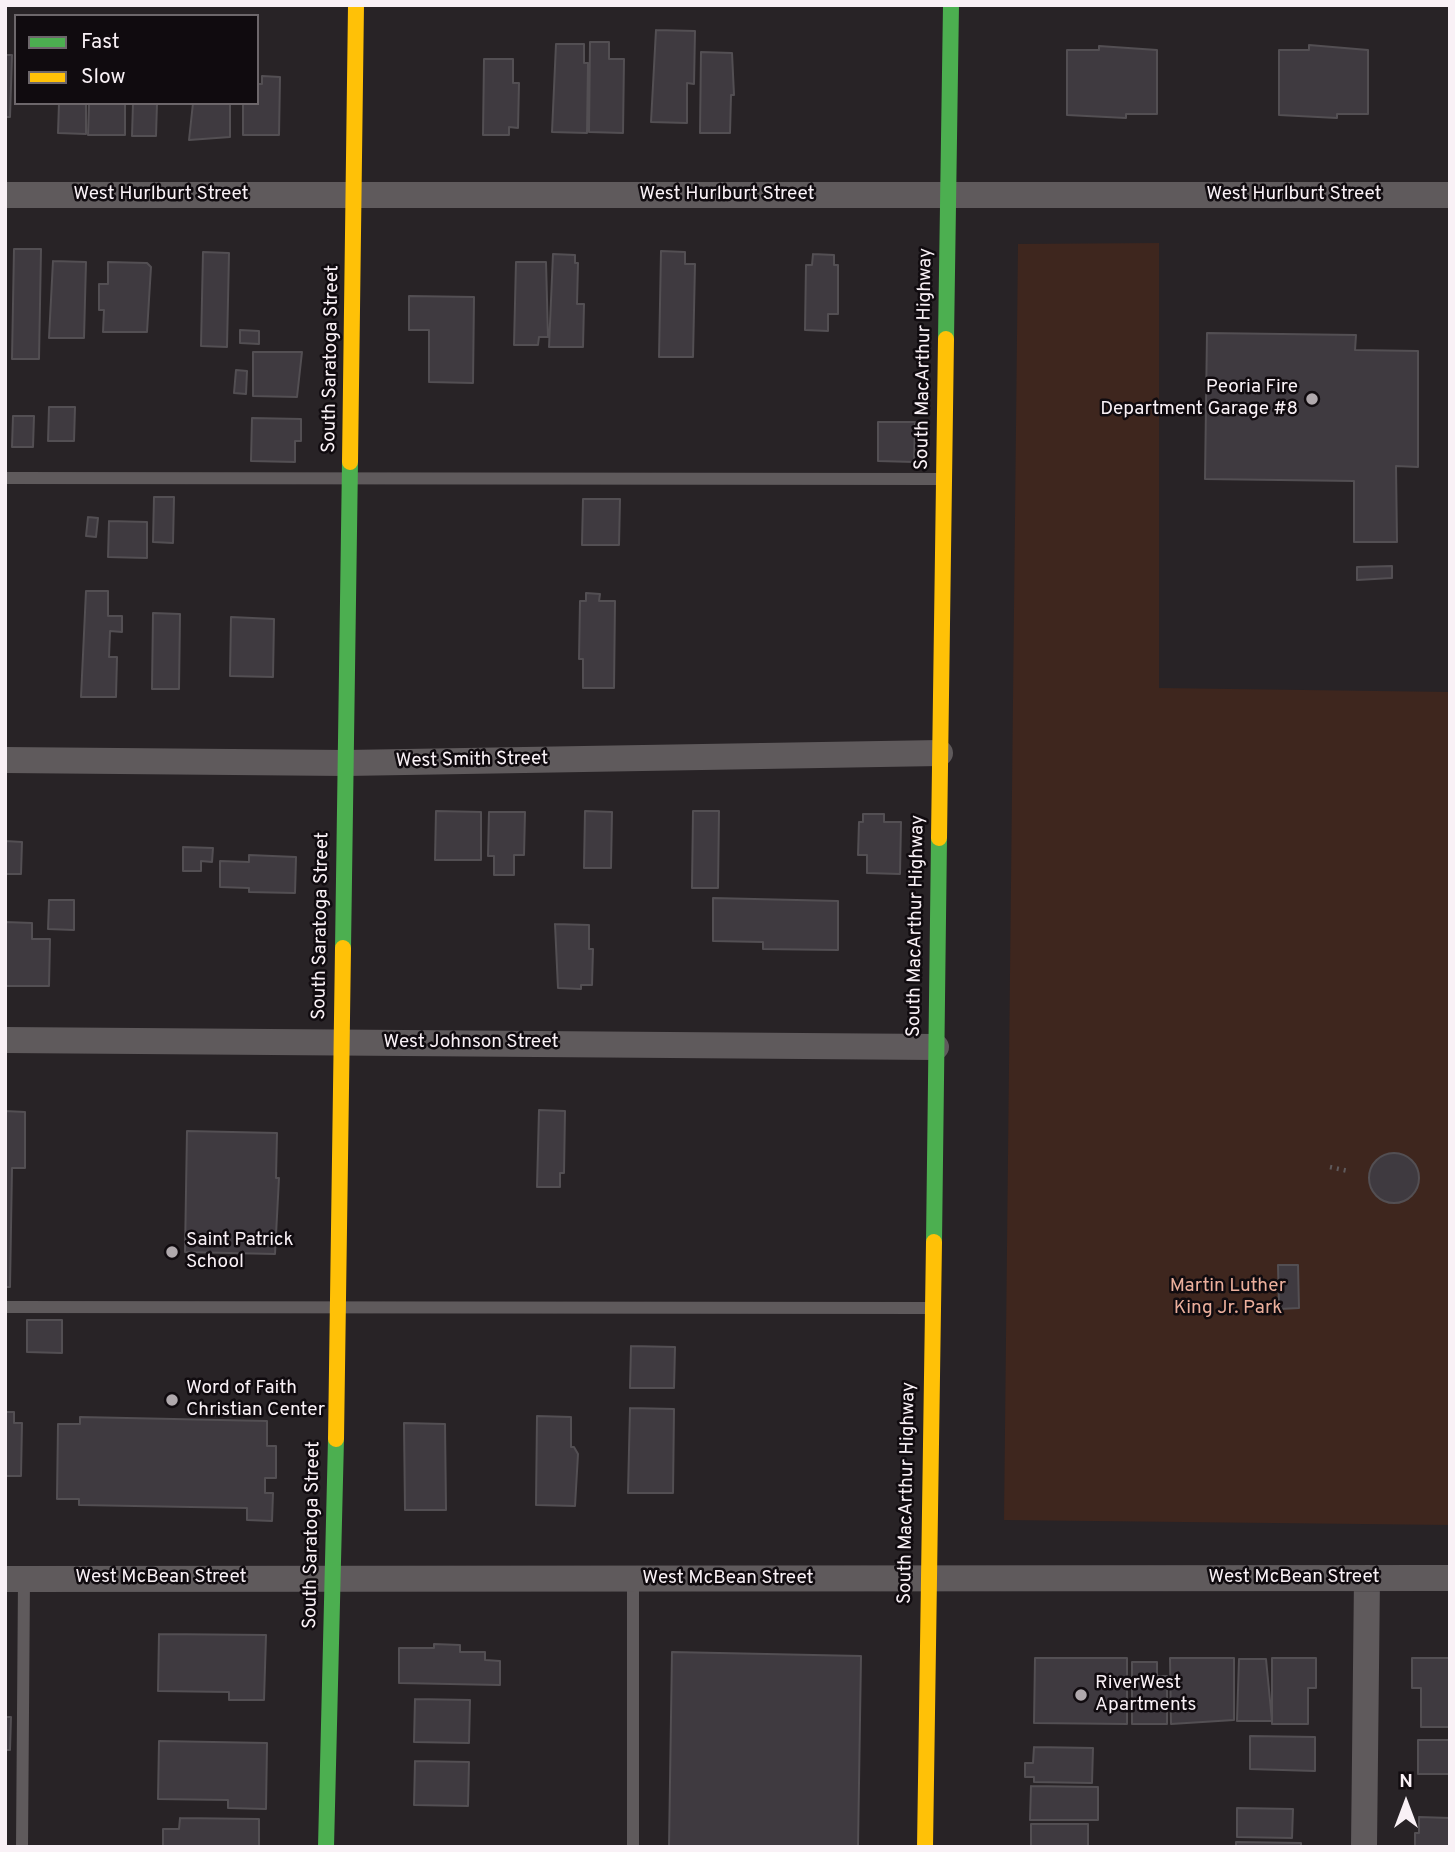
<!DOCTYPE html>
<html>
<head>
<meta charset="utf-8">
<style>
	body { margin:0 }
	#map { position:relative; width:1455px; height:1852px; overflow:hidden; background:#282326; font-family:Overpass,sans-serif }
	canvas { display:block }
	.frame { position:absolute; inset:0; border:7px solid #f9f1f6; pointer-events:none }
	.legend { position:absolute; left:14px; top:14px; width:245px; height:91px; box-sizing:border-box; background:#100b0f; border:2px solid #6d676b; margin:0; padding:9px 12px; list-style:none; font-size:21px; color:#f9f1f6 }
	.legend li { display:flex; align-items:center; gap:14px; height:35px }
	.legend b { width:35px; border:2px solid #6d676b }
	.north { position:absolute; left:1371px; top:1768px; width:70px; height:70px; -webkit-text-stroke:5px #100b0f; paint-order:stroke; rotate:0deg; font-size:19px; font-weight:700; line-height:28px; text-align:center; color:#f9f1f6 }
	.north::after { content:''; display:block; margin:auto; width:24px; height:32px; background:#f9f1f6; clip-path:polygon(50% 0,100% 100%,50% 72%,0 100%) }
</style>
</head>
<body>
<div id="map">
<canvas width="1455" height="1852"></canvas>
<div class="frame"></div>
<ul class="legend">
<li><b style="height:9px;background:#4caf50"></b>Fast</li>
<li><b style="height:9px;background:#ffc107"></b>Slow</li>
</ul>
<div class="north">N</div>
</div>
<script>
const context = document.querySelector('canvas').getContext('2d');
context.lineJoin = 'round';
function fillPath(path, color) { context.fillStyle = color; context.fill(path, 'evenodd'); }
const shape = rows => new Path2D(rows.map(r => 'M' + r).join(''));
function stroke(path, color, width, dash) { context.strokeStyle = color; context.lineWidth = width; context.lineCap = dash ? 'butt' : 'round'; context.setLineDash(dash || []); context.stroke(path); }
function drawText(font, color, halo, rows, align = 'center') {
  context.font = font + ' Overpass,sans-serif'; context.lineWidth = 5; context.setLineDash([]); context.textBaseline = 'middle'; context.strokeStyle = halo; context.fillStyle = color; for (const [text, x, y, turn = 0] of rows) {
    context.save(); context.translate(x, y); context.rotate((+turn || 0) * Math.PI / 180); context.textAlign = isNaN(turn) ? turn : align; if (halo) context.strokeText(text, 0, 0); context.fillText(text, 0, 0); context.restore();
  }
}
fillPath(shape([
	[1159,243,1159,688,1450,692,1450,1525,1004,1520,1018,244]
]), '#3e261e');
const building = shape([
	[656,30,695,31,694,84,687,83,687,123,651,122,656,30],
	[590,42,609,42,609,59,624,59,623,133,589,132,590,42],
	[556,44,584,44,584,63,588,63,587,133,552,132,556,44],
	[1309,45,1368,50,1368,114,1337,114,1337,118,1279,115,1279,50,1309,50,1309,45],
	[1099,46,1157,50,1157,114,1126,114,1126,118,1067,115,1067,50,1099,50,1099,46],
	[701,52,732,53,734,95,731,95,730,133,700,133,701,52],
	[5,55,12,55,10,117,5,117,5,55],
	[484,59,513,59,513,83,519,83,518,128,509,127,509,135,483,135,484,59],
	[262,76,280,77,279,135,243,135,243,103,257,103,257,84,262,84,262,76],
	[59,103,86,103,86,134,58,133,59,103],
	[89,103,125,103,125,135,88,135,89,103],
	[133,103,157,103,156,136,132,136,133,103],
	[193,103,230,103,230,137,189,140,193,103],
	[14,249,41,249,39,359,12,359,14,249],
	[661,251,685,252,685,264,695,264,693,357,659,357,661,251],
	[203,252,229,253,227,347,201,346,203,252],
	[553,254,575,255,575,263,578,263,577,304,584,304,583,347,549,347,553,254],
	[813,254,834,255,834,265,838,265,838,314,828,314,828,331,805,330,806,265,812,265,813,254],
	[53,261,86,262,84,338,49,338,53,261],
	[108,262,147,263,151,267,147,332,103,332,104,310,99,310,99,284,108,284,108,262],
	[516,262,546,262,548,337,539,337,538,345,514,345,516,262],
	[409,296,474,297,473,383,429,382,429,330,409,330,409,296],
	[240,330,259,331,259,344,240,343,240,330],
	[1207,333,1356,335,1355,350,1418,351,1418,467,1396,466,1397,542,1354,542,1354,481,1205,479,1207,333],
	[253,352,302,352,297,397,253,396,253,352],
	[236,370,247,371,246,394,234,393,236,370],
	[49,407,75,407,74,441,48,441,49,407],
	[13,416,34,416,33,447,12,447,13,416],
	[252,418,301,419,301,441,295,441,295,462,251,461,252,418],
	[878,422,915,422,914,462,878,461,878,422],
	[154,497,174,497,173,543,153,542,154,497],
	[583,499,620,499,619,545,582,545,583,499],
	[88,517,98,518,96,537,86,536,88,517],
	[109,521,147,522,147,558,108,557,109,521],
	[1392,566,1392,578,1357,580,1357,567,1392,566],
	[86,591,108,591,108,616,122,616,122,632,110,631,109,657,117,657,116,697,81,697,86,591],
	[586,593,600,594,599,601,615,601,614,688,583,688,583,659,579,659,580,601,586,601,586,593],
	[153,613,180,614,179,689,152,689,153,613],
	[231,617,274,619,273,677,230,676,231,617],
	[436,811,481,812,481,860,435,860,436,811],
	[585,811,612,812,611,868,584,868,585,811],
	[693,811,719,811,718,888,692,888,693,811],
	[489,812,525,812,524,855,514,855,514,875,494,875,494,856,488,856,489,812],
	[863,814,884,814,884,822,901,822,900,874,867,873,867,855,858,855,859,822,863,822,863,814],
	[5,841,22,842,21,874,5,874,5,841],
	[183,847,213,848,212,862,201,861,201,871,183,871,183,847],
	[249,855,296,857,295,893,249,892,249,888,220,887,220,861,249,862,249,855],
	[713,898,838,901,838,950,763,949,763,942,713,941,713,898],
	[49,900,74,900,74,930,48,929,49,900],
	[5,922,32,923,32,939,50,939,49,986,5,986,5,922],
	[555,924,589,925,589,949,593,949,592,985,581,985,581,989,558,988,555,924],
	[539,1110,565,1111,564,1173,560,1173,560,1187,537,1187,539,1110],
	[5,1111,25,1112,25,1168,12,1168,10,1287,5,1287,5,1111],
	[187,1131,277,1133,276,1178,279,1178,275,1254,185,1252,187,1131],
	'1369 1178a25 25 0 1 1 50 0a25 25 0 1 1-50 0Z',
	[1278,1265,1298,1265,1299,1308,1279,1309,1278,1265],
	[27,1320,62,1320,62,1353,27,1352,27,1320],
	[631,1346,675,1347,674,1388,630,1388,631,1346],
	[630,1408,674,1409,673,1493,628,1493,630,1408],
	[5,1412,14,1412,14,1423,22,1423,21,1476,5,1476,5,1412],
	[537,1416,571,1417,571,1447,574,1447,578,1454,575,1506,536,1505,537,1416],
	[80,1417,267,1421,267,1446,276,1446,276,1478,265,1478,265,1493,273,1493,272,1521,247,1520,247,1508,79,1505,79,1499,57,1499,58,1424,80,1424,80,1417],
	[404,1423,445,1424,446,1510,405,1510,404,1423],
	[159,1634,266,1635,264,1700,229,1700,229,1692,158,1691,159,1634],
	[434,1644,460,1645,460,1652,485,1652,485,1660,500,1661,500,1685,399,1683,399,1648,434,1648,434,1644],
	[672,1652,861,1656,858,1847,669,1847,672,1652],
	[1035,1658,1127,1658,1127,1724,1034,1723,1035,1658],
	[1170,1658,1234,1658,1234,1720,1171,1724,1170,1658],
	[1272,1658,1316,1658,1316,1688,1308,1688,1308,1724,1272,1724,1272,1658],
	[1412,1658,1450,1658,1450,1727,1421,1727,1421,1688,1412,1688,1412,1658],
	[1239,1659,1266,1659,1272,1721,1237,1721,1239,1659],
	[1132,1662,1157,1662,1157,1676,1167,1676,1167,1724,1132,1724,1132,1662],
	[415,1699,470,1700,469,1743,414,1742,415,1699],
	[5,1717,11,1717,10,1750,5,1750,5,1717],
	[1250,1736,1315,1737,1315,1771,1250,1769,1250,1736],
	[1418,1740,1450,1740,1450,1774,1418,1774,1418,1740],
	[159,1741,267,1743,266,1809,228,1808,228,1800,158,1799,159,1741],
	[1034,1747,1093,1748,1092,1783,1034,1782,1034,1777,1025,1777,1025,1763,1033,1763,1034,1747],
	[415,1761,469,1762,468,1806,414,1805,415,1761],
	[1031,1786,1098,1787,1098,1820,1030,1820,1031,1786],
	[1237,1808,1293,1809,1292,1838,1237,1837,1237,1808],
	[1419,1817,1450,1818,1450,1847,1415,1847,1415,1833,1419,1833,1419,1817],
	[180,1818,259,1819,259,1847,163,1847,163,1829,179,1829,180,1818],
	[1031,1824,1088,1824,1088,1847,1031,1847,1031,1824],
	[1236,1842,1301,1843,1301,1847,1236,1847,1236,1842]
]);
fillPath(building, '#3f3a40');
stroke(building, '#534f53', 2);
stroke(shape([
	[1330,1167,1348,1171]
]), '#5f5a5c', 4.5, [2, 5]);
stroke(shape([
	[5,478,943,479],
	[5,1307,931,1308],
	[22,1847,24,1579],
	[633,1847,633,1579]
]), '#5f5a5c', 12);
stroke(shape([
	[5,195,1450,195],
	[5,760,346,763,940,753],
	[5,1040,936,1047],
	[5,1579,1450,1578],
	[1364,1847,1367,1578]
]), '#5f5a5c', 26);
stroke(shape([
	[946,339,951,5],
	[343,948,350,462],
	[934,1242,939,838],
	[326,1847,336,1439]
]), '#4caf50', 16);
stroke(shape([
	[350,462,356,5],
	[939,838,946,339],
	[336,1439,343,948],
	[925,1847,934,1242]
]), '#ffc107', 16);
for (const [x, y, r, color] of [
	[1312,399,7,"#b0a9ad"],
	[172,1252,7,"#b0a9ad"],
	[172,1400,7,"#b0a9ad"],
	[1081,1695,7,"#b0a9ad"]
]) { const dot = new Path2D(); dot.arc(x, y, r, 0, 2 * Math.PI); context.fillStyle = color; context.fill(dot); stroke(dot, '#100b0f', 2.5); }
drawText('19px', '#f9f1f6', '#100b0f', [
	["West Hurlburt Street",161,195],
	["West Hurlburt Street",727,195],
	["West Hurlburt Street",1294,195],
	["South Saratoga Street",332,359,-89],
	["South MacArthur Highway",925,359,-89],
	["West Smith Street",472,761,-1],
	["South Saratoga Street",322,926,-89],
	["South MacArthur Highway",917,926,-89],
	["West Johnson Street",471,1043],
	["South MacArthur Highway",908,1493,-89],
	["South Saratoga Street",313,1535,-89],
	["West McBean Street",161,1578],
	["West McBean Street",1294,1578],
	["West McBean Street",728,1579]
]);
drawText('19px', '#f9f1f6', '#100b0f', [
	["Peoria Fire",1298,388,"right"],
	["Department Garage #8",1298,410,"right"],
	["Saint Patrick",186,1241],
	["School",186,1263],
	["Word of Faith",186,1389],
	["Christian Center",186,1411],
	["RiverWest",1095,1684],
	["Apartments",1095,1706]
], 'left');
drawText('19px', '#ecaf9c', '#100b0f', [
	["Martin Luther",1228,1287],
	["King Jr. Park",1228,1309]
]);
</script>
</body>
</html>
